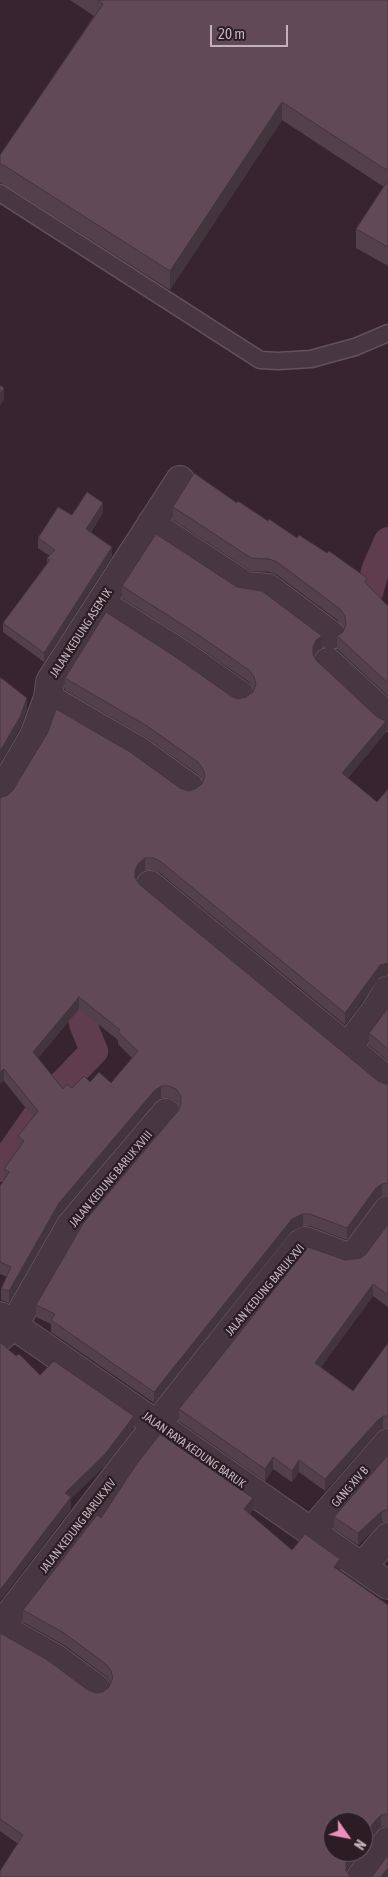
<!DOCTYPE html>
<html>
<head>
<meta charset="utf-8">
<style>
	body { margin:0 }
	#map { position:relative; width:388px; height:1877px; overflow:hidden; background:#37242e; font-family:"Asap Condensed",sans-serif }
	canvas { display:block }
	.north { position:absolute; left:323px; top:1812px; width:50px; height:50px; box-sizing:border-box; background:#2c1d25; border:1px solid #695961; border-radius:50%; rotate:123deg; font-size:14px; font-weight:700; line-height:20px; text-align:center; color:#c4b2bb }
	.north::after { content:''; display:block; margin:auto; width:18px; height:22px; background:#ec8fbc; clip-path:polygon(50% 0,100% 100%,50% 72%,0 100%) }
	.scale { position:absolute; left:210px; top:25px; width:78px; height:22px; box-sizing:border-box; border:2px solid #c4b2bb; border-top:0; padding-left:6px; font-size:15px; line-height:18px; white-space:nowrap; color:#c4b2bb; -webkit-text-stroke:4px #2c1d25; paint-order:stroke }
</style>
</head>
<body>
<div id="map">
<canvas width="388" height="1877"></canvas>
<div class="north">N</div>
<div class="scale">20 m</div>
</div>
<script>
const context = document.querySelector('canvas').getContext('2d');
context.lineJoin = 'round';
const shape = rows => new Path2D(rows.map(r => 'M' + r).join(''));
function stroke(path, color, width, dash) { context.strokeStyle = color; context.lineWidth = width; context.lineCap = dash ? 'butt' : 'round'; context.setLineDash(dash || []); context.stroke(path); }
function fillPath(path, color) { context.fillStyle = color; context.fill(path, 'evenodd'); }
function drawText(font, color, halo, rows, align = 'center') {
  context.font = font + ' "Asap Condensed",sans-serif'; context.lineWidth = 4.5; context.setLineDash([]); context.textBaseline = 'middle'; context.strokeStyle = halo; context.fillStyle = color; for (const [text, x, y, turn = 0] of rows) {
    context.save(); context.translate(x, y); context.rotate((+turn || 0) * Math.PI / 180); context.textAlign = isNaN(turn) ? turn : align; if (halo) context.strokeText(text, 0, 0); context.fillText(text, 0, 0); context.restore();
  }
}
stroke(shape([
	[352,619,369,593,376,568,388,541],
	[0,1168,49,1098,94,1051,83,1024,80,1002,94,977]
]), '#5f3c4e', 28);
const lane = shape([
	[0,193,260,360,278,361,311,359,355,347,388,333]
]);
const street = shape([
	[151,524,246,586,268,588,331,635],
	[101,603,186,657,240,695],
	[328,662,388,717],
	[48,698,139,751,189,787],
	[0,794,34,736,48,698,50,682,53,677,180,480],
	[150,885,388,1081],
	[347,1048,376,1010,388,990],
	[0,1316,388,1585],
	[0,1337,14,1325,71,1225,166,1113],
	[311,1532,388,1443],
	[362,1567,388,1537],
	[0,1627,139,1447,300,1244,305,1241,311,1243,345,1256,354,1256,388,1210],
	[0,1627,55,1658,97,1689],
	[361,1877,388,1841]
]);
stroke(lane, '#62525b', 19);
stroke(street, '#62525b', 30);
stroke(lane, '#483740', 16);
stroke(street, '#483740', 28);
fillPath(shape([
	[70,0,388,0,388,266,356,248,356,229,384,187,282,120,170,290,5,185,0,182,0,155,94,16],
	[237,503,268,521,367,585,388,606,388,696,337,649,337,636,343,632,345,628,340,622,277,575,269,572,251,571,173,520,173,507],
	[103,513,91,532,112,556,44,662,3,632,3,623,47,563,47,558,50,556,38,548,38,538,72,515],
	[122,586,322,648,316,652,314,656,317,661,386,732,348,778,377,802,388,789,388,975,380,977,345,1025,160,873,153,870,145,870,138,875,136,879,140,885,378,1081,385,1084,388,1084,388,1195,382,1196,376,1200,347,1240,310,1226,303,1226,292,1231,154,1403,51,1332,51,1324,36,1317,36,1305,178,1111,180,1107,176,1101,168,1098,161,1098,154,1103,59,1215,9,1303,1,1300,1,1289,7,1277,0,1274,0,1186,4,1180,4,1169,18,1148,18,1136,33,1117,4,1081,0,798,180,788,188,791,195,789,202,784,203,781,198,774,147,738,65,690,65,678,231,696,238,699,246,697,253,692,254,689,249,682,194,644,122,598],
	[79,1009,118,1040,118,1044,132,1058,111,1083,90,1082,72,1088,63,1089,38,1058],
	[388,1008,388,1061,369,1045,369,1033],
	[388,1224,388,1307,373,1296,321,1367,353,1391,388,1343,388,1428,383,1428,377,1432,325,1491,299,1472,292,1482,273,1469,265,1481,179,1421,179,1409,345,1260,361,1258,366,1254],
	[388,1455,388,1522,382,1522,358,1545,334,1529,334,1517],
	[253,1510,250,1514,292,1550,340,1571,388,1605,388,1826,381,1827,376,1832,333,1852,360,1852,348,1868,347,1871,18,1844,0,1831,0,1633,88,1690,96,1693,103,1692,109,1687,111,1682,107,1677,64,1645,23,1622,23,1610,101,1518]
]), '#53404a');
fillPath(shape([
	[282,102,282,120,170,290,170,271],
	[4,388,4,400,0,406,0,394],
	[103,503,103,513,86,538,86,529],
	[112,547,112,556,44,662,44,653],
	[322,636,322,648,316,652,313,659,313,647,316,640],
	[27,698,27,710,20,729,0,763,0,751],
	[386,721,386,732,342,785,342,773],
	[145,858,145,870,138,875,135,882,135,870,138,864],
	[388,963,388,975,380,977,345,1025,345,1013,380,965],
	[79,997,79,1009,33,1064,33,1052],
	[4,1069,4,1081,0,1084,0,1072],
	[161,1086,161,1098,154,1103,59,1215,9,1303,9,1291,59,1203,154,1091],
	[382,1184,382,1196,376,1200,347,1240,347,1228,376,1188],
	[303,1214,303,1226,292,1231,154,1403,154,1392,292,1219],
	[373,1284,373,1296,315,1375,315,1363],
	[134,1416,134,1428,105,1466,71,1499,71,1509,0,1601,0,1590,65,1493],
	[383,1416,383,1428,377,1432,325,1491,325,1479,377,1421],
	[273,1457,273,1469,265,1481,265,1469],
	[299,1460,299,1472,292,1482,292,1471],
	[253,1498,253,1510,244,1521,244,1509],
	[382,1511,382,1522,358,1545,358,1533],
	[340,1559,340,1571,334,1567],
	[381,1815,381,1827,376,1832,363,1848,363,1836,376,1820],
	[351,1852,360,1852,348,1868,346,1875,346,1863,348,1856],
	[388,1868,388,1877,381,1877]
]), '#44343c');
const building = shape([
	[98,0,388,0,388,171,282,102,170,271,5,166,0,164,0,155,103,4,98,0],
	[388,180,388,247,356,229,388,180],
	[0,385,4,388,0,394,0,385],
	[194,473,237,503,238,501,268,521,269,519,297,538,299,535,327,553,329,551,367,578,365,582,388,606,388,683,337,636,343,632,346,624,345,616,340,609,277,562,269,559,251,558,173,507,194,473],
	[87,492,103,503,86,529,112,547,44,653,3,623,50,560,47,558,55,550,38,538,58,507,72,515,87,492],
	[156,534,237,587,262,591,322,636,316,640,313,647,313,655,317,661,377,717,386,721,342,773,377,802,388,789,388,963,380,965,345,1013,160,861,153,858,145,858,138,864,135,870,135,878,140,885,378,1081,385,1084,388,1084,388,1183,382,1184,376,1188,347,1228,310,1214,303,1214,292,1219,154,1392,51,1320,55,1314,36,1305,84,1222,178,1111,181,1104,181,1096,176,1089,168,1086,161,1086,154,1091,59,1203,9,1291,1,1289,11,1267,0,1262,0,1186,9,1172,4,1169,24,1141,18,1136,38,1111,4,1069,0,1072,0,798,8,795,13,790,48,732,56,709,130,752,180,788,188,791,195,789,202,784,205,776,203,769,198,762,147,726,65,678,106,612,177,658,231,696,238,699,246,697,253,692,256,684,254,677,249,670,194,632,122,586,156,534],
	[79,997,120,1030,118,1032,138,1051,111,1083,99,1072,90,1082,84,1076,72,1088,67,1084,63,1089,33,1052,79,997],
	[0,677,27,698,20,717,0,751,0,677],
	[388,1008,388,1049,369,1033,388,1008],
	[388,1224,388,1295,373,1284,315,1363,353,1391,388,1343,388,1416,383,1416,377,1421,325,1479,299,1460,292,1471,273,1457,265,1469,179,1409,308,1247,345,1260,361,1258,366,1254,388,1224],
	[0,1342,16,1356,19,1354,40,1375,54,1361,134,1416,105,1454,65,1493,71,1497,0,1590,0,1342],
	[160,1434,253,1498,244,1509,292,1550,305,1534,340,1559,334,1567,388,1605,388,1814,381,1815,376,1820,363,1836,363,1822,333,1822,333,1852,351,1852,348,1856,346,1863,346,1871,351,1877,0,1877,0,1871,23,1835,0,1819,0,1633,46,1659,88,1690,96,1693,103,1692,109,1687,113,1678,111,1671,107,1665,64,1633,23,1610,97,1515,101,1518,136,1465,160,1434],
	[388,1455,388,1510,382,1511,358,1533,334,1517,388,1455],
	[388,1855,388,1868,381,1877,370,1877,374,1874,388,1855]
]);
fillPath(building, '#614a56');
stroke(building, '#44343c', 1);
drawText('12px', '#c4b2bb', '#2c1d25', [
	["JALAN KEDUNG ASEM IX",81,633,-57],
	["JALAN KEDUNG BARUK XVIII",111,1179,-50],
	["JALAN KEDUNG BARUK XVI",265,1290,-50],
	["JALAN RAYA KEDUNG BARUK",194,1450,35],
	["GANG XIV B",350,1487,-49],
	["JALAN KEDUNG BARUK XIV",78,1526,-52]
]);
</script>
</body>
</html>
